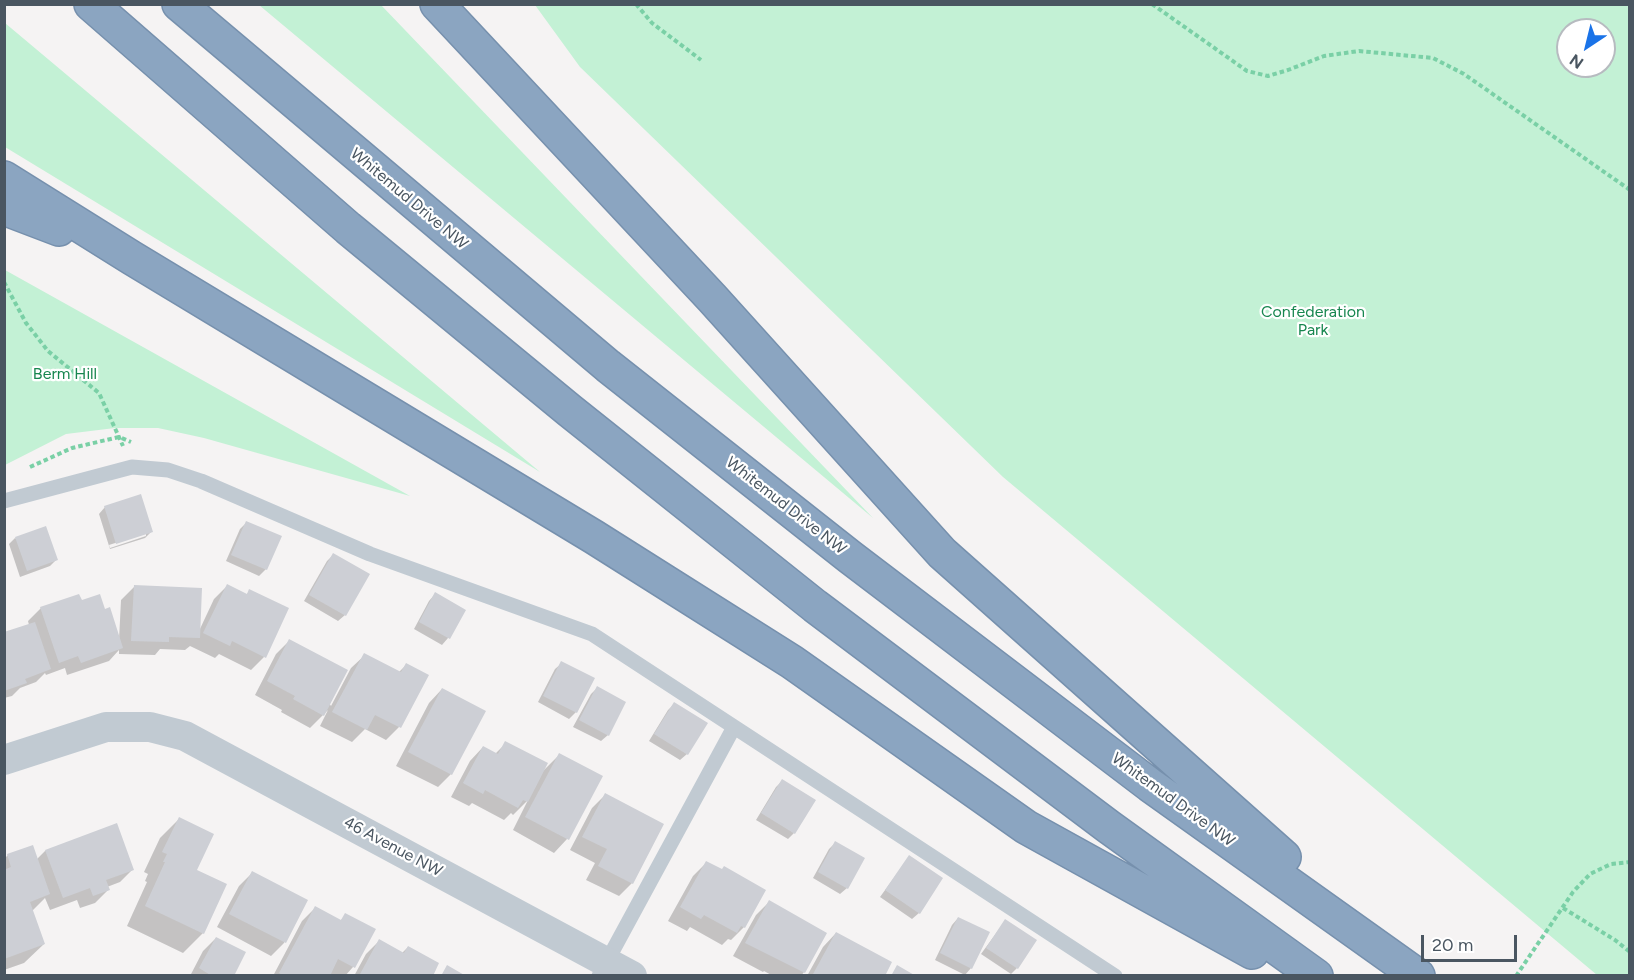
<!DOCTYPE html>
<html>
<head>
<meta charset="utf-8">
<style>
	body { margin:0 }
	#map { position:relative; width:1634px; height:980px; overflow:hidden; background:#f5f3f3; font-family:Figtree,sans-serif }
	canvas { display:block }
	.frame { position:absolute; inset:0; border:6px solid #4a5661; pointer-events:none }
	.north { position:absolute; left:1556px; top:18px; width:60px; height:60px; box-sizing:border-box; background:#fff; border:2px solid #b7bbc0; border-radius:50%; rotate:215deg; font-size:16px; font-weight:700; line-height:24px; text-align:center; color:#4a5661 }
	.north::after { content:''; display:block; margin:auto; width:21px; height:27px; background:#1a73e8; clip-path:polygon(50% 0,100% 100%,50% 72%,0 100%) }
	.scale { position:absolute; left:1421px; top:935px; width:96px; height:27px; box-sizing:border-box; border:3px solid #4a5661; border-top:0; padding-left:8px; font-size:18px; line-height:21px; white-space:nowrap; color:#4a5661; -webkit-text-stroke:4px #fff; paint-order:stroke }
</style>
</head>
<body>
<div id="map">
<canvas width="1634" height="980"></canvas>
<div class="frame"></div>
<div class="north">N</div>
<div class="scale">20 m</div>
</div>
<script>
const context = document.querySelector('canvas').getContext('2d');
context.lineJoin = 'round';
function fillPath(path, color) { context.fillStyle = color; context.fill(path, 'evenodd'); }
const shape = rows => new Path2D(rows.map(r => 'M' + r).join(''));
function stroke(path, color, width, dash) { context.strokeStyle = color; context.lineWidth = width; context.lineCap = dash ? 'butt' : 'round'; context.setLineDash(dash || []); context.stroke(path); }
function drawText(font, color, halo, rows, align = 'center') {
  context.font = font + ' Figtree,sans-serif'; context.lineWidth = 4.5; context.setLineDash([]); context.textBaseline = 'middle'; context.strokeStyle = halo; context.fillStyle = color; for (const [text, x, y, turn = 0] of rows) {
    context.save(); context.translate(x, y); context.rotate((+turn || 0) * Math.PI / 180); context.textAlign = isNaN(turn) ? turn : align; if (halo) context.strokeText(text, 0, 0); context.fillText(text, 0, 0); context.restore();
  }
}
fillPath(shape([
	[259,5,381,5,873,518],
	[535,5,1629,5,1629,975,1597,975,1003,477,580,67],
	[1568,30,1604,30,1604,66,1568,66],
	[5,23,540,472,5,147],
	[5,270,410,496,204,438,158,428,115,428,66,434,5,465]
]), '#c3f1d5');
fillPath(shape([
	[105,507,152,531,145,538,110,549,99,514],
	[146,533,146,536,110,548,109,545],
	[246,523,266,569,259,576,226,561,240,529],
	[15,538,56,560,50,566,20,577,9,544],
	[333,555,345,615,338,621,304,601,327,561],
	[227,586,246,595,250,591,264,657,251,670,219,654,215,658,190,646,185,650,160,649,155,655,119,654,119,650,109,661,67,675,65,668,46,675,45,673,36,682,20,688,12,696,4,698,4,634,29,625,28,621,41,608,81,602,119,640,121,600,134,587,199,631,214,599],
	[435,594,464,610,448,638,442,645,414,629,429,601],
	[289,641,331,706,351,668,365,655,398,673,406,665,399,727,386,740,365,729,352,742,320,726,328,710,310,728,281,712,282,710,255,695,276,654],
	[562,663,593,679,576,712,569,719,538,702,555,669],
	[597,688,608,735,601,741,573,727,591,694],
	[442,689,451,774,438,787,396,766,429,703],
	[674,704,706,723,687,754,680,760,649,741,668,710],
	[506,743,544,770,559,755,600,776,567,839,554,853,513,830,528,800,513,815,511,813,504,820,472,803,469,806,451,797,470,761,483,747,495,754],
	[782,781,794,833,788,839,756,820,776,787],
	[605,795,632,883,619,896,586,880,595,863,570,850,592,808],
	[179,819,195,871,203,933,183,953,127,926,147,882,145,881,148,874,144,872,160,838],
	[116,825,133,869,120,882,107,887,108,890,95,903,80,908,77,900,50,910,45,898,32,911,44,944,24,963,4,970,4,859,8,855,36,860,45,851],
	[835,843,847,888,840,894,813,878,829,849],
	[909,857,919,913,912,919,880,897],
	[706,863,744,927,731,940,728,939,722,945,690,927,687,931,668,921,693,876],
	[252,873,306,901,284,943,271,956,217,927,239,886],
	[769,902,804,972,801,976,773,976,764,971,763,972,733,956,756,915],
	[315,908,340,921,346,915,374,929,353,967,345,976,273,976,302,921],
	[958,918,971,968,965,975,935,960,952,925],
	[1005,921,1017,968,1011,974,981,954],
	[836,933,883,976,807,976,823,947],
	[216,938,232,976,190,976,203,951],
	[379,941,402,953,408,947,431,976,354,976,366,954]
]), '#0003');
fillPath(shape([
	[141,494,153,532,116,544,104,506],
	[246,521,282,536,267,570,231,555],
	[46,526,58,560,27,571,15,537],
	[333,553,370,574,346,616,309,595],
	[227,584,247,594,249,589,289,608,266,658,232,641,230,646,203,633],
	[134,585,202,588,200,638,169,637,169,642,131,641],
	[435,592,466,610,450,639,419,622],
	[79,594,82,600,100,594,105,609,110,607,123,648,81,663,78,656,59,663,40,607],
	[35,622,51,669,25,679,27,683,4,691,4,632],
	[289,639,348,670,324,716,293,699,295,696,267,681],
	[364,653,401,672,406,663,429,675,401,728,375,715,367,730,332,712],
	[561,661,595,678,577,713,543,696],
	[597,686,626,702,609,736,579,720],
	[442,688,486,711,452,775,408,752],
	[674,702,708,723,688,755,654,734],
	[505,741,548,763,528,802,523,800,518,808,485,790,483,794,463,783,483,746,498,754],
	[559,753,603,776,569,840,525,817],
	[782,779,816,800,795,834,761,813],
	[605,793,664,824,633,884,598,866,607,849,582,837],
	[179,817,214,834,197,870,227,884,204,934,145,906,165,862,163,862,167,854,162,852],
	[117,823,134,870,106,880,110,890,93,896,90,888,63,898,45,850],
	[835,841,865,858,848,889,818,872],
	[33,845,50,894,30,902,45,944,4,959,4,870,11,867,7,854],
	[909,855,943,878,920,914,885,890],
	[706,861,722,869,724,866,766,890,745,928,741,926,737,933,704,915,701,919,680,907],
	[252,871,308,900,286,943,229,914],
	[769,900,827,933,805,973,745,943],
	[315,906,341,920,345,913,376,929,355,968,338,959,330,976,284,976,279,973],
	[958,917,990,932,972,969,940,953],
	[1005,919,1037,940,1018,969,986,948],
	[836,932,892,962,885,976,812,976],
	[216,937,246,952,234,976,212,976,199,968],
	[379,939,404,953,408,946,439,963,433,976,359,976],
	[447,965,466,976,441,976],
	[897,965,916,976,891,976]
]), '#cdcfd5');
const highway = shape([
	[91,4,348,228,569,410,815,606,1109,827,1316,976],
	[179,4,608,366,850,557,1150,785,1418,976],
	[437,4,712,298,942,553,1284,857],
	[4,178,132,258,594,537,792,662,1026,827,1252,952],
	[4,208,59,229]
]);
stroke(highway, '#7690ad', 36);
stroke(shape([
	[636,4,652,23,701,60],
	[1152,4,1247,71,1268,76,1288,70,1324,56,1359,51,1433,58,1464,74,1630,190],
	[4,282,26,323,48,351,99,393,123,446],
	[30,467,72,448,119,437,131,442],
	[1563,908,1615,940,1630,952],
	[1516,976,1573,892,1590,874,1611,864,1630,862]
]), '#7ad0a6', 4, [4.5, 3]);
stroke(shape([
	[4,501,132,467,168,470,201,481,370,554,592,634,1115,976],
	[599,976,734,727]
]), '#c1cad2', 15);
stroke(shape([
	[4,760,106,727,150,727,185,736,632,976]
]), '#c1cad2', 30);
stroke(highway, '#8ba5c1', 33);
drawText('16px', '#4a5661', '#fff', [
	["Whitemud Drive NW",409,199,40],
	["Whitemud Drive NW",786,506,38],
	["Whitemud Drive NW",1173,800,36],
	["46 Avenue NW",393,847,28]
]);
drawText('16px', '#17864f', '#fff', [
	["Confederation",1313,312],
	["Park",1313,330],
	["Berm Hill",65,374]
]);
</script>
</body>
</html>
